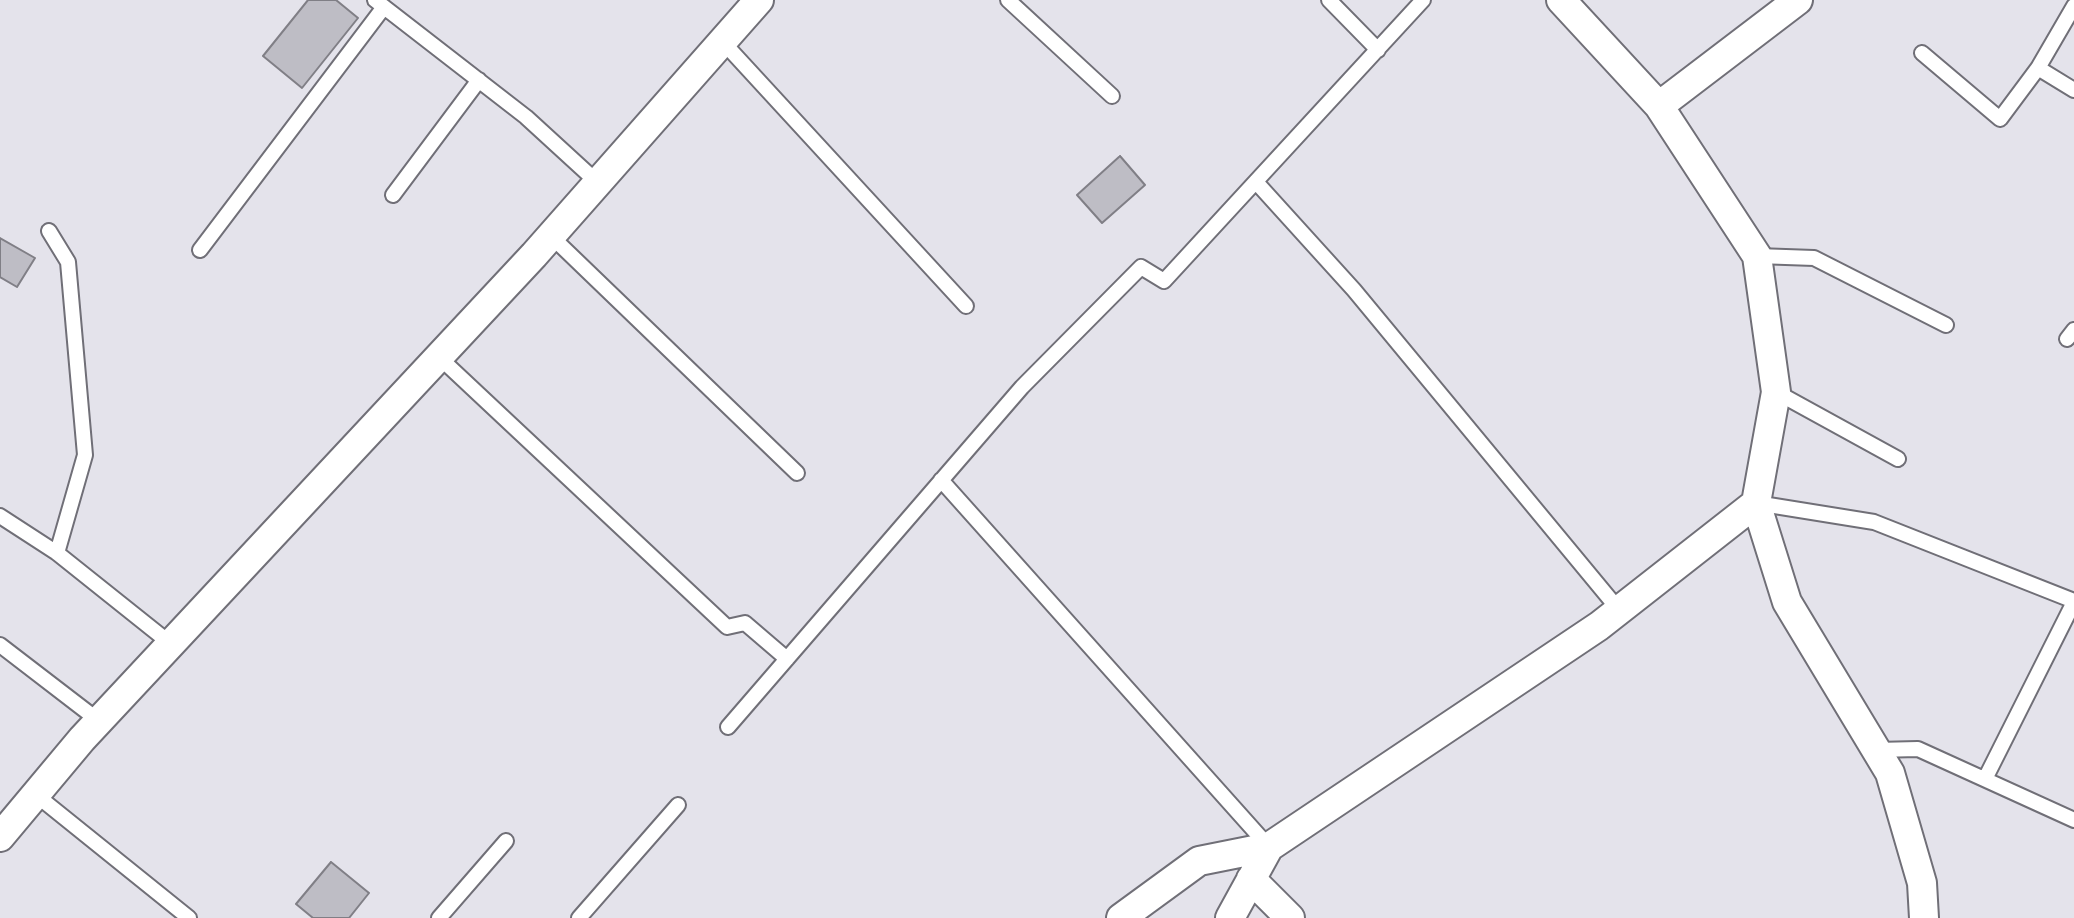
<!DOCTYPE html>
<html>
<head>
<meta charset="utf-8">
<style>
	body { margin:0 }
	canvas { display:block; background:#e4e3eb }
</style>
</head>
<body>
<canvas width="2074" height="918"></canvas>
<script>
const context = document.querySelector('canvas').getContext('2d');
context.lineJoin = 'round';
function fillPath(path, color) { context.fillStyle = color; context.fill(path, 'evenodd'); }
const shape = rows => new Path2D(rows.map(r => 'M' + r).join(''));
function stroke(path, color, width, dash) { context.strokeStyle = color; context.lineWidth = width; context.lineCap = dash ? 'butt' : 'round'; context.setLineDash(dash || []); context.stroke(path); }
const building = shape([
	[308,0,336,0,358,18,302,88,263,56,308,0],
	[1120,156,1145,185,1102,223,1077,195,1120,156],
	[0,238,35,258,17,287,0,277,0,238],
	[331,862,369,893,349,918,313,918,296,904,331,862]
]);
fillPath(building, '#bebdc5');
stroke(building, '#807f86', 2);
const lane = shape([
	[375,0,526,117,597,182],
	[1008,0,1112,96],
	[1329,0,1378,50],
	[723,42,966,306],
	[1922,53,2000,119,2038,68,2074,6],
	[2038,68,2074,90],
	[1257,183,1354,290,1619,610],
	[393,195,479,80],
	[49,231,68,262,85,455,57,553],
	[551,236,797,473],
	[200,250,384,7],
	[1757,256,1814,258,1946,325],
	[2067,339,2074,330],
	[439,357,727,627,745,623,787,659],
	[1776,392,1898,459],
	[941,480,1269,847],
	[1756,503,1874,522,2074,601],
	[0,516,57,553,171,644],
	[0,645,99,721],
	[728,727,1022,387,1141,267,1164,281,1423,0],
	[1876,750,1918,749,2074,820],
	[1985,779,2074,602],
	[35,794,189,918],
	[439,918,506,841],
	[579,918,678,805]
]);
const street = shape([
	[1561,0,1659,106,1757,256,1776,392,1756,503,1787,602,1890,773,1922,883,1924,918],
	[1659,106,1798,0],
	[0,837,82,739,534,255,759,0],
	[1251,879,1290,918],
	[1121,918,1199,861,1269,847,1599,626,1756,503],
	[1230,918,1269,847]
]);
stroke(lane, '#706f77', 18);
stroke(street, '#706f77', 32);
stroke(lane, '#fff', 14);
stroke(street, '#fff', 28);
</script>
</body>
</html>
